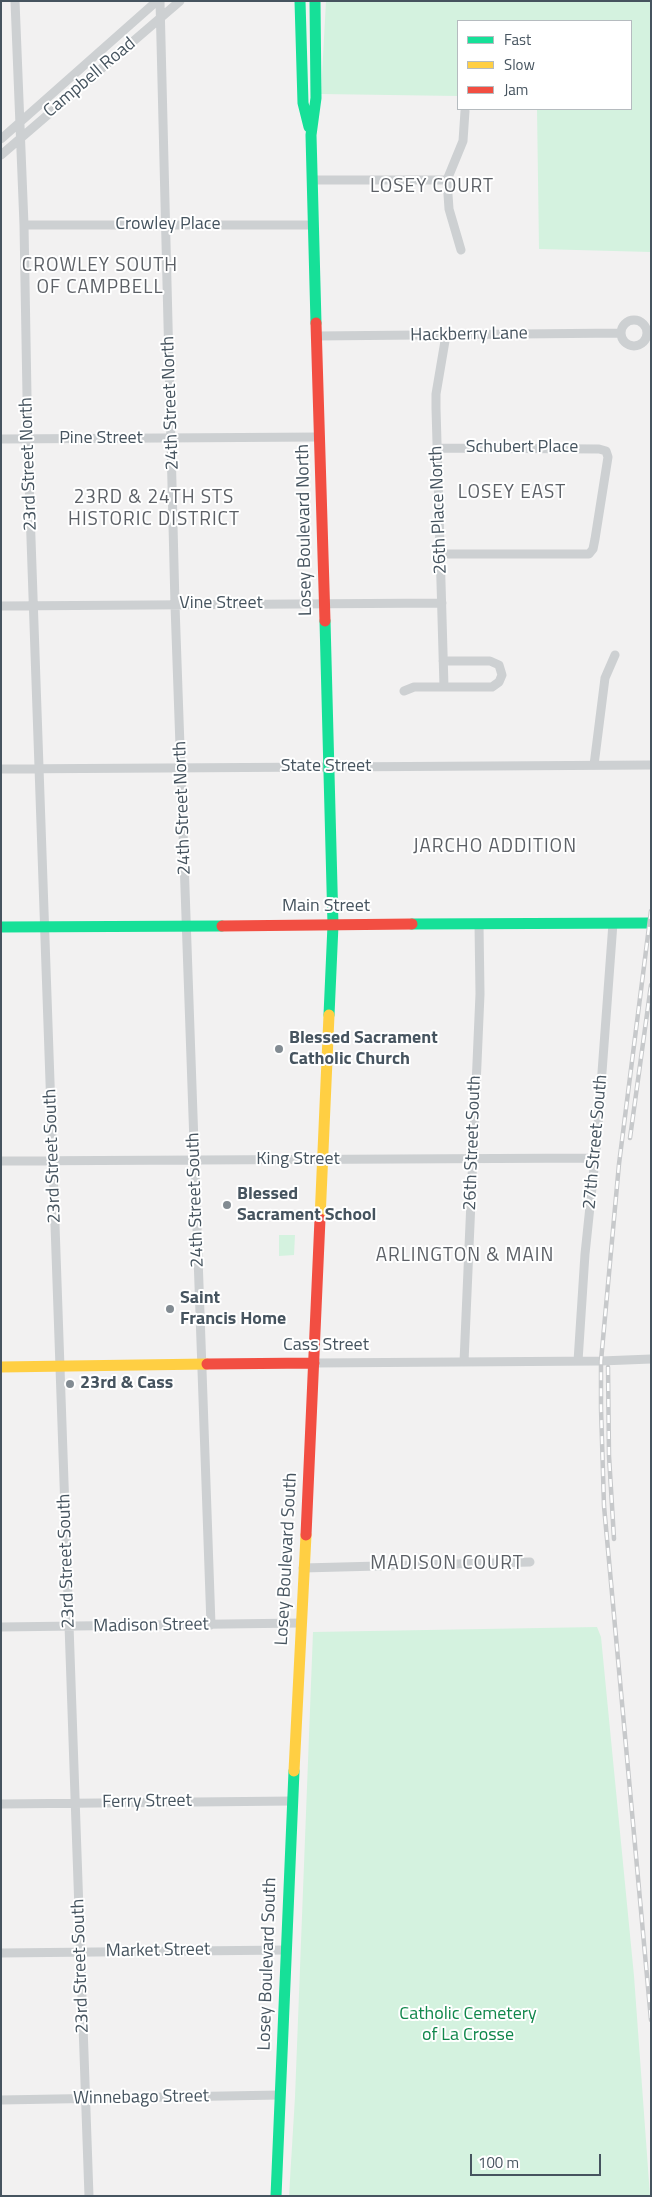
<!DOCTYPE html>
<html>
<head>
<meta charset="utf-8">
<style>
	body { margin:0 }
	#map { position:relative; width:652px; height:2197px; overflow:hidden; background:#f2f1f1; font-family:"Titillium Web",sans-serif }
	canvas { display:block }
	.frame { position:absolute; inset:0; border:2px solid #46545f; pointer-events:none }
	.legend { position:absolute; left:457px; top:20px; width:175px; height:90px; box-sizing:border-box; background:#fff; border:1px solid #b5bbbf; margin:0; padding:6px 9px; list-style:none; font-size:15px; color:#46545f }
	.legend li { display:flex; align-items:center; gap:10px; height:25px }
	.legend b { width:25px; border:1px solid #b5bbbf }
	.scale { position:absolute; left:470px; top:2154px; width:131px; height:22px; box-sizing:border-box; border:2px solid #46545f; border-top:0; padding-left:6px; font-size:15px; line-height:18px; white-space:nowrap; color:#46545f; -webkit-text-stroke:4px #fff; paint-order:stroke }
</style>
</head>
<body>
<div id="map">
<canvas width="652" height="2197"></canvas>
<div class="frame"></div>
<ul class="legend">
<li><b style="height:6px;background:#16e098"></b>Fast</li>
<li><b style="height:6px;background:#ffcf43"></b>Slow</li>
<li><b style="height:6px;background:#f24e42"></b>Jam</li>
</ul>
<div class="scale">100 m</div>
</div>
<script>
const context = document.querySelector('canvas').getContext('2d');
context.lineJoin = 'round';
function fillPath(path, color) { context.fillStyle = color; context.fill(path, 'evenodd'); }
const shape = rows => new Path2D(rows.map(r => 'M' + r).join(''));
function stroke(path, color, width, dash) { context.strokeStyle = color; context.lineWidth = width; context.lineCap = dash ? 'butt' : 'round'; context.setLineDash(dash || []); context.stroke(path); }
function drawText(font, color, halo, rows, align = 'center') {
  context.font = font + ' "Titillium Web",sans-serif'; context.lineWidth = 4; context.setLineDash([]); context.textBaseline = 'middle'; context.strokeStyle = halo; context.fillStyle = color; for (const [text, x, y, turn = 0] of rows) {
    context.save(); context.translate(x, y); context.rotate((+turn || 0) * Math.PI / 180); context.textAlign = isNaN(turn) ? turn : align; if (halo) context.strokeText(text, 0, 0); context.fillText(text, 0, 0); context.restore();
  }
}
fillPath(shape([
	[326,1,651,1,651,252,539,249,537,109,631,109,631,21,458,21,458,96,321,94],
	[279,1235,295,1235,294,1255,279,1256],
	[597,1627,601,1637,634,1976,650,2196,289,2196,295,2097,313,1632]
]), '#d4f2df');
stroke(shape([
	[15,1,24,225,28,453,89,2196],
	[160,1,175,605,211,1625],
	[1,139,157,1],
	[1,155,180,1],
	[312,180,447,180],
	[24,225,312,225],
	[461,250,449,209,447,180,463,141,465,111],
	'621 333a13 13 0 1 1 26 0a13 13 0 1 1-26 0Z',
	[317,336,621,333],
	[1,439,320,437],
	[438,448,599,449,606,451,608,457,595,539,593,549,589,554,440,554],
	[1,606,442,603],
	[444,687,436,408,436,394,446,335],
	[404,691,414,687,492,687,499,682,502,675,499,665,490,661,443,661],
	[594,765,605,678,615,655],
	[1,769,651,765],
	[1,1161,595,1158],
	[578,1361,585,1254,597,1140,613,923],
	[464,1362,480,994,479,924],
	[314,1363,601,1361,651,1359],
	[303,1568,530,1562],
	[1,1627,301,1623],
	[1,1804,293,1801],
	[1,1953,286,1950],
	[1,2100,280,2095]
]), '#cdd0d2', 9);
stroke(shape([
	[300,1,303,103,309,127],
	[315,1,316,98,311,135,316,323],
	[325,621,333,925,329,1015],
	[412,924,651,923],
	[1,927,222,926],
	[276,2196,294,1771]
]), '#16e098', 11);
stroke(shape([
	[320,1219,329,1015],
	[1,1367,207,1364],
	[294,1771,306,1535]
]), '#ffcf43', 11);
stroke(shape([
	[316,323,325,621],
	[222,926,412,924],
	[207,1364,314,1363],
	[306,1535,320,1219]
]), '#f24e42', 11);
const rail = shape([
	[651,911,619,1164,601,1361,601,1408,604,1506,651,2020],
	[630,1138,651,985],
	[608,1367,609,1456,614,1539]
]);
stroke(rail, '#c7c9cb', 4.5);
stroke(rail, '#fff', 2.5, [8]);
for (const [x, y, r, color] of [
	[279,1049,5,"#828b92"],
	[227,1205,5,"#828b92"],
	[170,1309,5,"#828b92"],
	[70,1384,5,"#828b92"]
]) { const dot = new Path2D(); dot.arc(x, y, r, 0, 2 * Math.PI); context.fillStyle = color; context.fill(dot); stroke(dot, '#fff', 2); }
drawText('18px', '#46545f', '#fff', [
	["Campbell Road",90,78,-40],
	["Crowley Place",168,225],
	["Hackberry Lane",469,335,-1],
	["24th Street North",171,403,-92],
	["Pine Street",101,439],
	["Schubert Place",522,448],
	["23rd Street North",29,464,-92],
	["26th Place North",439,510,-92],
	["Losey Boulevard North",305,530,-91],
	["Vine Street",221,604],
	["State Street",326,767],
	["24th Street North",183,808,-92],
	["Main Street",326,907],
	["27th Street South",596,1142,-85],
	["26th Street South",473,1143,-88],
	["23rd Street South",53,1156,-92],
	["King Street",298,1160],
	["24th Street South",196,1200,-92],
	["Cass Street",326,1346],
	["Losey Boulevard South",287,1559,-87],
	["23rd Street South",67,1561,-92],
	["Madison Street",151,1626,-1],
	["Ferry Street",147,1802,-1],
	["Market Street",158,1951,-1],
	["Losey Boulevard South",268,1964,-88],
	["23rd Street South",81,1966,-92],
	["Winnebago Street",141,2098,-1]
]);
drawText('bold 18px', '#46545f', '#fff', [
	["Blessed Sacrament",289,1039],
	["Catholic Church",289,1060],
	["Blessed",237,1195],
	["Sacrament School",237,1216],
	["Saint",180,1299],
	["Francis Home",180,1320],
	["23rd & Cass",80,1384]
], 'left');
drawText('18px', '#10874b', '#fff', [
	["Catholic Cemetery",468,2015],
	["of La Crosse",468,2036]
]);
context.letterSpacing = '1px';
drawText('19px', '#5c6066', '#fff', [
	["LOSEY COURT",432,187],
	["CROWLEY SOUTH",100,266],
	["OF CAMPBELL",100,288],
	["LOSEY EAST",512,493],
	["23RD & 24TH STS",154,498],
	["HISTORIC DISTRICT",154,520],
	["JARCHO ADDITION",495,847],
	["ARLINGTON & MAIN",465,1256],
	["MADISON COURT",447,1564]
]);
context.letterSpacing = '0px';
</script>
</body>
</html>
